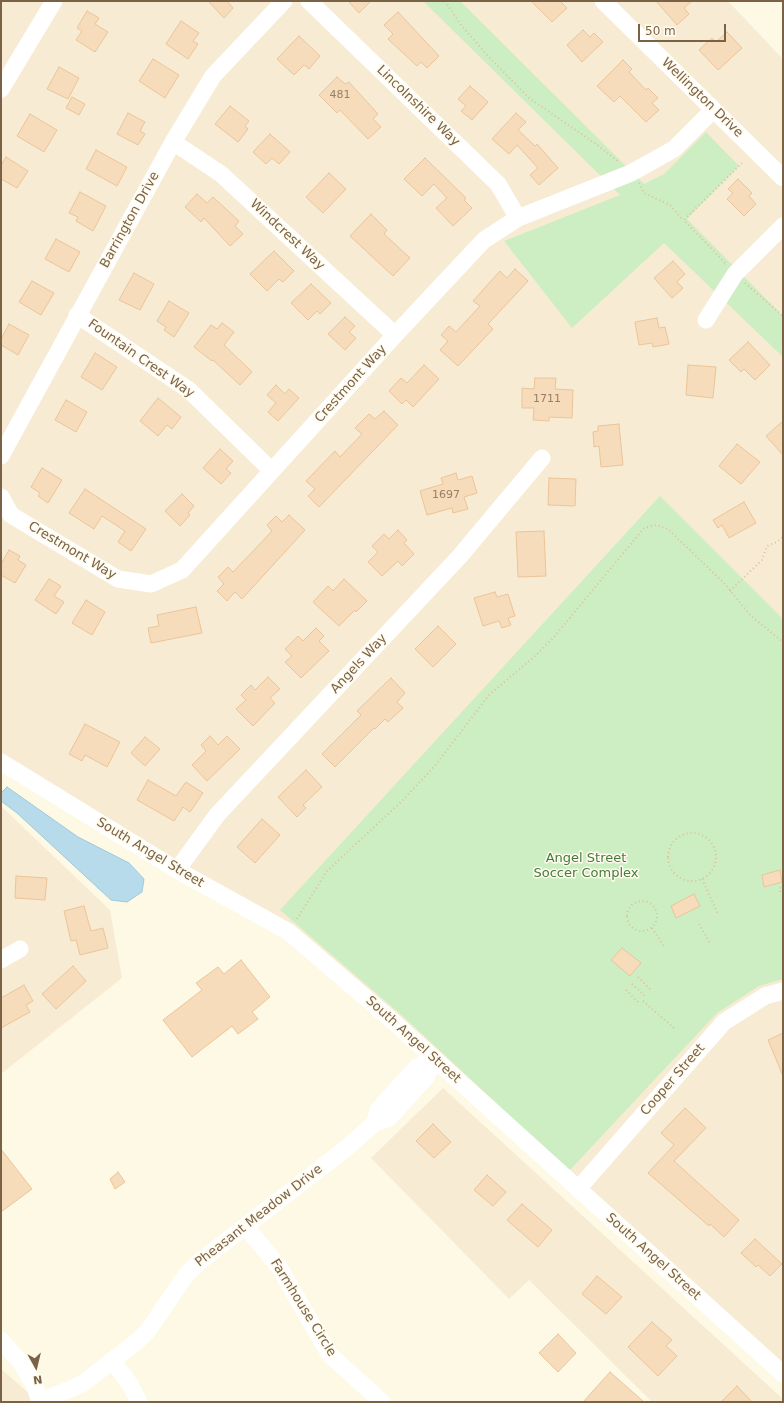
<!DOCTYPE html>
<html>
<head>
<meta charset="utf-8">
<style>
	body { margin:0 }
	#map { position:relative; width:784px; height:1403px; overflow:hidden; background:#fef9e5; font-family:"DejaVu Sans",sans-serif }
	canvas { display:block }
	.frame { position:absolute; inset:0; border:2px solid #7a6247; pointer-events:none }
	.north { position:absolute; left:16px; top:1347px; width:40px; height:40px; -webkit-text-stroke:3px #fffbee; paint-order:stroke; rotate:172deg; font-size:11px; font-weight:700; line-height:16px; text-align:center; color:#7a6247 }
	.north::after { content:''; display:block; margin:auto; width:14px; height:18px; background:#7a6247; clip-path:polygon(50% 0,100% 100%,50% 72%,0 100%) }
	.scale { position:absolute; left:638px; top:24px; width:88px; height:18px; box-sizing:border-box; border:2px solid #7a6247; border-top:0; padding-left:5px; font-size:12px; line-height:14px; white-space:nowrap; color:#7a6247; -webkit-text-stroke:3px #fffbee; paint-order:stroke }
</style>
</head>
<body>
<div id="map">
<canvas width="784" height="1403"></canvas>
<div class="frame"></div>
<div class="north">N</div>
<div class="scale">50 m</div>
</div>
<script>
const context = document.querySelector('canvas').getContext('2d');
context.lineJoin = 'round';
function fillPath(path, color) { context.fillStyle = color; context.fill(path, 'evenodd'); }
const shape = rows => new Path2D(rows.map(r => 'M' + r).join(''));
function stroke(path, color, width, dash) { context.strokeStyle = color; context.lineWidth = width; context.lineCap = dash ? 'butt' : 'round'; context.setLineDash(dash || []); context.stroke(path); }
function drawText(font, color, halo, rows, align = 'center') {
  context.font = font + ' "DejaVu Sans",sans-serif'; context.lineWidth = 3; context.setLineDash([]); context.textBaseline = 'middle'; context.strokeStyle = halo; context.fillStyle = color; for (const [text, x, y, turn = 0] of rows) {
    context.save(); context.translate(x, y); context.rotate((+turn || 0) * Math.PI / 180); context.textAlign = isNaN(turn) ? turn : align; if (halo) context.strokeText(text, 0, 0); context.fillText(text, 0, 0); context.restore();
  }
}
fillPath(shape([
	[1,1,728,1,783,59,783,1374,289,932,1,762],
	[1,806,110,910,122,978,1,1074],
	[443,1088,783,1399,783,1402,652,1402,529,1280,509,1299,371,1158],
	[1,1369,39,1402,1,1402]
]), '#f7ecd3');
fillPath(shape([
	[423,1,460,1,644,184,664,174,706,132,739,166,687,219,783,316,783,357,664,243,572,328,504,241,620,195],
	[660,496,783,619,783,979,759,986,717,1013,569,1171,406,1019,280,910]
]), '#cdeec2');
const water = shape([
	[7,787,78,837,129,863,144,879,142,892,127,902,111,900,17,813,1,801,1,793,7,787]
]);
fillPath(water, '#b7dbea');
stroke(water, '#9dc9dd', 1);
const building = shape([
	[208,1,227,1,233,8,224,18,208,1],
	[348,1,371,1,359,13,348,1],
	[531,1,560,1,567,8,552,22,531,1],
	[656,1,692,1,684,8,689,14,677,25,656,1],
	[87,11,99,18,95,24,108,32,95,52,76,40,82,31,77,28,87,11],
	[398,12,439,56,427,68,421,62,417,66,388,39,393,34,384,25,398,12],
	[181,21,199,33,193,41,198,44,188,59,166,44,181,21],
	[583,30,590,37,594,33,603,42,582,62,567,45,583,30],
	[727,32,742,48,718,70,699,50,712,38,716,42,727,32],
	[299,36,320,56,309,69,304,65,294,75,277,59,299,36],
	[153,59,179,75,165,98,139,81,153,59],
	[623,60,632,69,629,72,646,90,648,88,658,98,652,103,659,110,646,122,620,96,614,102,597,86,623,60],
	[59,67,79,78,68,99,47,89,59,67],
	[337,77,345,84,349,82,378,114,373,119,381,127,368,139,340,110,337,113,319,95,337,77],
	[470,86,488,102,472,120,461,111,466,106,458,99,470,86],
	[72,97,85,104,79,115,66,108,72,97],
	[230,106,249,121,245,126,248,129,238,142,215,124,230,106],
	[128,113,145,122,140,131,145,134,138,145,117,134,128,113],
	[516,113,526,122,518,130,535,146,537,144,558,168,539,185,530,175,538,168,517,145,509,154,492,139,516,113],
	[30,114,57,130,44,152,17,136,30,114],
	[270,134,290,152,279,164,272,158,266,164,253,152,270,134],
	[96,150,127,167,117,186,86,169,96,150],
	[6,157,28,171,17,188,1,179,1,165,6,157],
	[425,158,466,198,464,200,472,208,453,226,436,208,447,198,434,184,422,196,404,179,425,158],
	[329,173,346,189,323,213,306,197,329,173],
	[738,179,752,193,749,196,756,204,744,216,727,199,733,193,728,189,738,179],
	[80,192,106,206,93,231,76,221,78,217,69,213,80,192],
	[197,194,207,203,213,197,239,221,235,226,243,234,230,246,204,218,201,222,185,207,197,194],
	[371,214,387,230,384,234,410,258,393,276,350,236,371,214],
	[56,239,80,252,69,272,45,259,56,239],
	[274,251,294,271,283,282,279,279,267,291,250,274,274,251],
	[673,261,685,274,677,282,683,288,672,298,654,278,673,261],
	[515,269,528,281,488,324,493,329,458,366,440,350,448,341,441,335,449,326,456,332,480,306,473,301,500,271,507,278,515,269],
	[134,273,154,284,140,310,119,300,134,273],
	[32,281,54,293,41,315,19,302,32,281],
	[311,284,331,303,320,314,317,311,308,320,291,303,311,284],
	[169,301,189,313,174,337,164,330,166,327,157,321,169,301],
	[345,317,355,326,349,332,356,338,345,350,328,334,345,317],
	[657,318,659,328,665,327,669,344,653,347,652,343,639,345,635,322,657,318],
	[222,323,234,332,224,345,252,372,240,385,213,360,212,361,194,347,211,325,217,329,222,323],
	[9,324,29,335,18,355,1,345,1,339,9,324],
	[748,342,770,365,755,380,744,369,741,372,729,360,748,342],
	[95,353,117,367,102,390,81,377,95,353],
	[424,365,439,379,413,407,406,400,402,404,389,391,401,378,407,383,424,365],
	[688,365,716,367,713,398,686,395,688,365],
	[535,378,556,378,555,389,573,390,572,418,549,417,549,421,533,420,534,408,522,408,522,388,534,389,535,378],
	[276,385,285,394,289,389,299,398,278,421,268,412,276,403,267,395,276,385],
	[158,398,181,417,172,429,167,425,158,436,140,421,158,398],
	[66,400,87,412,76,432,55,420,66,400],
	[384,411,398,425,319,507,308,496,315,489,306,481,335,451,340,457,362,434,355,428,369,414,375,419,384,411],
	[783,421,783,455,766,436,783,421],
	[619,424,623,465,601,467,599,446,594,447,593,432,598,431,598,426,619,424],
	[737,444,760,462,741,484,719,466,737,444],
	[220,449,233,461,226,469,231,473,221,484,203,468,220,449],
	[42,468,62,480,48,503,38,496,40,493,31,487,42,468],
	[456,473,458,480,472,476,477,493,464,497,468,509,453,513,452,508,427,515,420,491,443,484,441,478,456,473],
	[549,478,576,479,575,506,548,505,549,478],
	[85,489,146,529,131,551,118,542,125,531,102,516,94,529,69,513,85,489],
	[182,494,194,506,188,513,190,515,180,526,165,511,182,494],
	[744,502,756,523,729,538,722,525,718,528,713,520,744,502],
	[289,515,305,530,242,599,235,592,227,601,217,591,224,584,218,577,228,567,233,572,257,547,272,531,267,525,276,516,282,522,289,515],
	[398,530,407,540,404,543,414,554,402,566,398,561,382,576,368,562,378,552,372,546,384,534,389,539,398,530],
	[544,531,546,576,518,577,516,532,544,531],
	[9,550,20,556,18,560,26,565,15,583,1,575,1,564,9,550],
	[49,579,61,586,54,596,64,602,56,614,35,600,49,579],
	[344,579,367,601,356,612,355,610,339,626,313,602,328,586,333,591,344,579],
	[495,592,497,597,508,594,515,616,508,618,511,625,502,628,499,621,483,626,474,598,495,592],
	[86,600,105,612,92,635,72,623,86,600],
	[196,607,202,633,151,643,148,628,159,626,157,615,196,607],
	[438,626,456,644,433,667,415,649,438,626],
	[316,628,324,636,319,641,329,651,301,678,285,662,292,656,285,649,298,636,303,641,316,628],
	[268,677,280,689,270,698,275,703,253,726,236,709,246,700,241,695,251,685,255,690,268,677],
	[391,678,405,693,397,702,403,708,388,722,385,719,375,729,374,728,335,767,322,754,361,715,357,711,391,678],
	[85,724,120,742,107,767,85,755,82,761,69,754,85,724],
	[210,736,218,745,227,736,240,749,207,781,192,765,206,751,201,745,210,736],
	[145,737,160,749,145,766,131,753,145,737],
	[306,770,322,787,303,805,306,808,297,817,278,797,306,770],
	[148,780,176,796,186,782,203,793,190,812,183,807,174,821,137,800,148,780],
	[262,819,280,835,255,863,237,847,262,819],
	[780,870,782,882,764,887,762,875,780,870],
	[16,876,47,878,45,900,15,898,16,876],
	[694,894,700,906,676,918,671,906,694,894],
	[84,906,91,931,103,928,108,948,80,955,76,940,71,941,64,911,84,906],
	[622,948,641,963,630,976,611,960,622,948],
	[241,960,270,997,252,1012,258,1019,238,1034,232,1026,192,1057,163,1020,202,990,196,983,218,967,224,974,241,960],
	[73,966,86,981,56,1009,42,994,73,966],
	[24,985,33,1001,26,1005,30,1012,1,1028,1,998,24,985],
	[783,1033,783,1076,768,1040,783,1033],
	[685,1108,706,1128,674,1161,739,1220,724,1237,710,1224,709,1226,648,1173,674,1145,661,1133,685,1108],
	[433,1124,451,1142,434,1158,416,1141,433,1124],
	[1,1149,32,1189,1,1212,1,1149],
	[118,1172,125,1182,115,1189,110,1179,118,1172],
	[487,1175,506,1192,493,1206,474,1190,487,1175],
	[522,1204,552,1230,538,1247,507,1220,522,1204],
	[755,1239,782,1264,770,1276,758,1265,756,1267,741,1253,755,1239],
	[597,1276,622,1297,606,1314,582,1294,597,1276],
	[652,1322,672,1340,666,1346,677,1356,658,1376,628,1347,652,1322],
	[558,1334,576,1353,558,1372,539,1353,558,1334],
	[610,1372,644,1402,583,1402,610,1372],
	[737,1386,752,1402,721,1402,737,1386]
]);
fillPath(building, '#f6dcba');
stroke(building, '#ebc599', 1);
stroke(shape([
	[445,1,461,25,487,55,529,98,596,144,619,162],
	[639,183,644,193,670,205,683,220],
	[725,263,684,220,742,163],
	[745,283,783,316],
	[730,591,762,560,767,546,777,542,783,537],
	'668 857a24 24 0 1 1 48 0a24 24 0 1 1-48 0Z',
	[702,879,718,914],
	[780,892,780,888,783,885],
	'627 916a15 15 0 1 1 30 0a15 15 0 1 1-30 0Z',
	[297,919,327,871,401,802,434,767,489,695,534,657,554,637,644,528,656,525,668,529,725,584,751,616,783,642],
	[699,924,710,943],
	[652,928,665,948],
	[638,977,652,991],
	[632,984,646,997],
	[626,990,640,1004],
	[643,1001,674,1028]
]), '#dcbf9d', 2, [1, 3]);
stroke(shape([
	[309,1,498,184,518,218],
	[603,1,783,178],
	[1,89,54,1],
	[173,142,221,174,395,335],
	[77,315,189,390,272,471],
	[706,320,735,274,783,226],
	[1,456,173,142,213,76,284,1],
	[1,497,11,515,118,579,151,584,182,570,395,335,484,240,518,218,631,173,674,149,713,110],
	[1,762,177,870,289,932,395,1023,783,1374],
	[177,870,217,815,460,556,542,458],
	[1,960,20,949],
	[375,1123,378,1110,416,1068,435,1059],
	[578,1189,724,1022,765,996,783,991],
	[245,1226,279,1267,330,1355,382,1402],
	[1,1340,22,1364,35,1387,40,1402],
	[113,1361,131,1386,139,1402],
	[39,1402,82,1384,135,1343,147,1332,186,1275,199,1262,344,1150,375,1123,389,1118,426,1077,435,1059]
]), '#fff', 17);
drawText('11px', '#998064', null, [
	["481",340,95],
	["1711",547,399],
	["1697",446,495]
]);
drawText('13px', '#7a6247', '#fffbee', [
	["Wellington Drive",702,98,44],
	["Lincolnshire Way",418,106,44],
	["Barrington Drive",130,220,-61],
	["Windcrest Way",287,235,43],
	["Fountain Crest Way",141,359,35],
	["Crestmont Way",351,384,-48],
	["Crestmont Way",72,551,31],
	["Angels Way",359,664,-47],
	["South Angel Street",150,853,31],
	["South Angel Street",413,1040,42],
	["Cooper Street",673,1080,-49],
	["Pheasant Meadow Drive",259,1216,-38],
	["South Angel Street",653,1257,42],
	["Farmhouse Circle",303,1308,58]
]);
drawText('13px', '#447b3c', '#fffbee', [
	["Angel Street",586,859],
	["Soccer Complex",586,874]
]);
</script>
</body>
</html>
